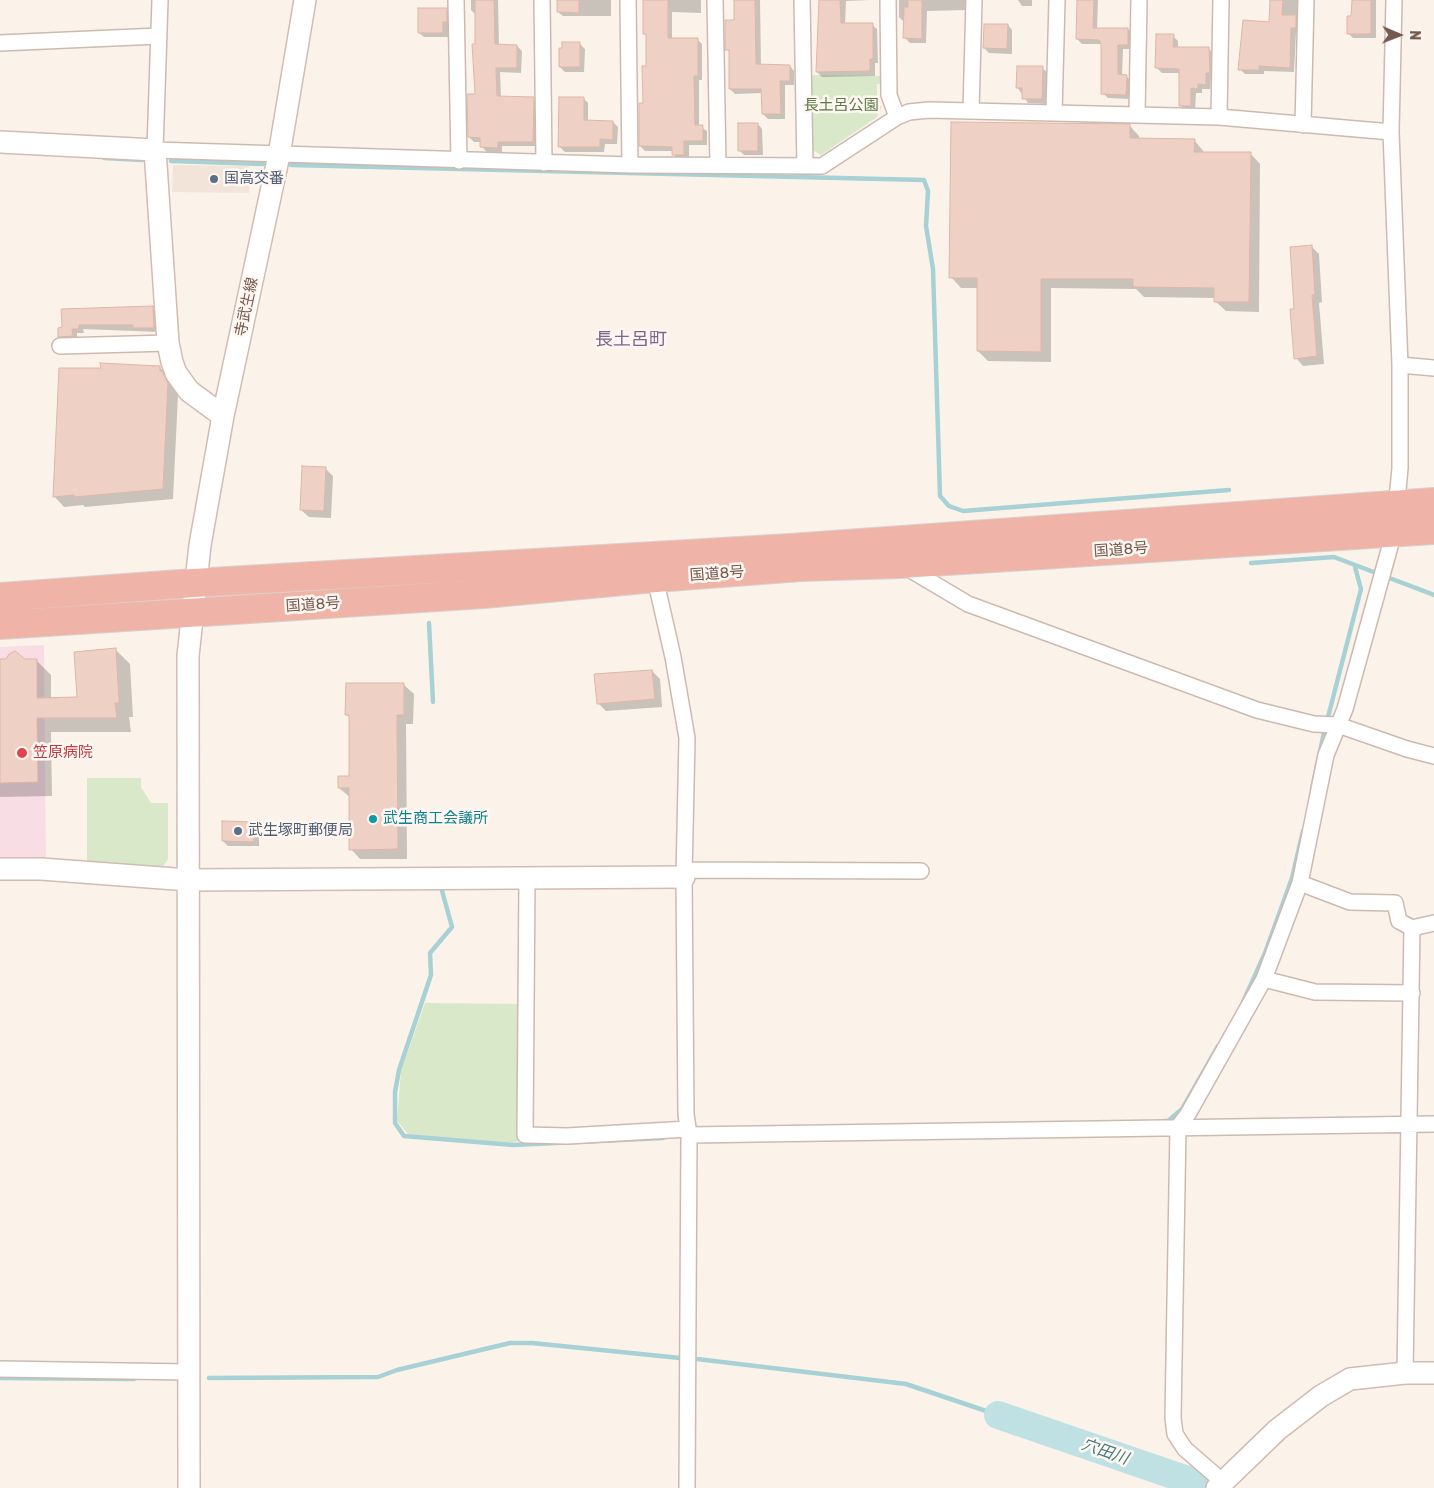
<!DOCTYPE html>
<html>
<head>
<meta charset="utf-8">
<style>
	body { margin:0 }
	#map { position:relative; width:1434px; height:1488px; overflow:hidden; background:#fbf3ea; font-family:Rubik,sans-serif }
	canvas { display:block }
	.north { position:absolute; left:1374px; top:10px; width:50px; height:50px; -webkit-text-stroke:4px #fef7f1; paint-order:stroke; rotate:91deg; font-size:14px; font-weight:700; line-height:20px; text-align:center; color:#74594f }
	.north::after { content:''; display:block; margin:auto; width:18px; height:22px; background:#74594f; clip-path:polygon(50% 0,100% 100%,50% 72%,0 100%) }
</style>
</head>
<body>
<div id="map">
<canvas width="1434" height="1488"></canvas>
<div class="north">N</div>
</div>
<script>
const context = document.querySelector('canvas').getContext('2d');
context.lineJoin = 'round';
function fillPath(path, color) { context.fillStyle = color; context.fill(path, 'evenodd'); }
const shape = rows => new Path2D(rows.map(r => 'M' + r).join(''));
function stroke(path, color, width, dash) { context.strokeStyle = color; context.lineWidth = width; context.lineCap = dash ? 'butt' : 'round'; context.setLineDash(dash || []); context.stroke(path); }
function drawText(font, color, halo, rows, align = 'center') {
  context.font = font + ' Rubik,"Noto Sans JP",sans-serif'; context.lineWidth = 5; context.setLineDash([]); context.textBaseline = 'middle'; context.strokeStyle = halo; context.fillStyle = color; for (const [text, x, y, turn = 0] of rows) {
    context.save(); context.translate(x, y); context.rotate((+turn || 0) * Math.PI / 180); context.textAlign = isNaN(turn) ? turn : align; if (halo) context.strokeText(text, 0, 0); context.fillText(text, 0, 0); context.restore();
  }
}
fillPath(shape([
	[173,165,249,166,249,193,172,192]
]), '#f2e4d9');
fillPath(shape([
	[44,645,46,859,0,859,0,647]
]), '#f8dee4');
fillPath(shape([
	[810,75,882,76,882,84,877,84,877,106,882,106,877,117,821,155,811,149],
	[87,778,141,778,141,787,151,803,168,803,168,859,163,867,159,869,87,863],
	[425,1003,521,1004,520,1140,513,1143,458,1140,408,1134,397,1121,401,1071]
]), '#d9e8c9');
fillPath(shape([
	[471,0,498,0,499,46,517,46,522,51,521,73,500,72,501,98,533,98,538,103,538,146,502,146,502,152,487,152,482,147,482,142,474,142,469,137,476,95,476,15,471,10],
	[558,0,611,0,611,16,563,16,558,12],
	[644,0,701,0,701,13,672,12,672,39,697,39,702,44,702,80,699,80,699,126,707,131,707,145,689,145,689,160,678,160,674,155,674,151,645,151,640,146,648,67],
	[736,0,760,0,761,66,790,66,794,71,794,85,785,85,785,119,768,119,763,114,763,93,735,94,730,89,730,53,727,49,736,21],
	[820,0,870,0,846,1,845,25,872,25,877,29,878,63,875,63,875,76,822,77,817,72],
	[899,0,968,0,968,10,927,11,926,43,910,43,905,38,904,22,899,17],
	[1018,0,1045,0,1032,0,1032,6,1022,6],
	[1078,0,1098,0,1097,29,1128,29,1133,34,1133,49,1123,49,1122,76,1126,76,1131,81,1130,99,1108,98,1103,93,1101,44,1082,44,1077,39],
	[1271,0,1302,0,1300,33,1296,33,1294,72,1264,71,1264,74,1245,74,1240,69,1270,23],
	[1353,0,1376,0,1376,38,1353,38,1348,33,1352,18],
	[446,10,451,15,448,37,424,37,419,33],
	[1008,25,1012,30,1012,54,989,53,984,48],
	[1173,36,1178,41,1178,48,1209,49,1214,54,1215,77,1211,77,1210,89,1202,89,1202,93,1196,93,1195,110,1185,110,1180,105,1180,73,1162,73,1157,68],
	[580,44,585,49,584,72,565,72,560,67],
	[1042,68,1047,72,1047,104,1028,103,1017,87],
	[583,98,588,103,588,121,613,122,618,127,617,144,605,144,604,152,565,152,560,147],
	[758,124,762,129,763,155,744,155,739,150],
	[1129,125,1139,136,1139,140,1194,140,1205,153,1250,153,1260,164,1259,312,1226,311,1215,301,1215,298,1144,297,1136,289,1051,288,1051,362,988,361,978,351,979,288,961,288,951,277],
	[1312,247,1319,254,1322,302,1319,303,1324,364,1303,366,1296,358,1295,310],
	[152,308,157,313,159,332,83,329,84,333,77,333,77,341,64,342,59,337,59,329],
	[159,367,170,377,178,395,173,499,85,507,83,505,64,507,54,496],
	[325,468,333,476,331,518,309,517,301,510],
	[115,649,130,664,133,717,129,717,131,732,51,732,52,796,0,797,0,660,36,660,51,675,51,699,78,699],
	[652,671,660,679,662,707,606,711,598,703],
	[404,685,414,694,413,724,406,724,407,859,360,859,351,849,351,798,339,788,351,778,350,718,346,714],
	[254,823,259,828,259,846,228,846,223,841]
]), '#0003');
stroke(shape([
	[104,158,142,160],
	[171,161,263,164],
	[291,165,924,180,928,191,926,226,933,269,940,496,949,506,963,511,1229,490],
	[1251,563,1334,557,1434,595],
	[429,623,433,702],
	[1327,721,1361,589,1355,567],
	[1312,789,1325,728],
	[441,887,452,927,430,953,431,975,399,1070,395,1092,395,1123,404,1136,513,1145,663,1138],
	[1243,1002,1265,953,1292,878,1303,831],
	[1164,1121,1168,1121,1182,1109,1218,1046],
	[697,1359,906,1384,998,1415],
	[0,1378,134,1379],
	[209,1378,378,1377,397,1370,510,1343,532,1343,680,1358]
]), '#a7d1d4', 4.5);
stroke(shape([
	[998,1415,1211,1488]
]), '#c0e1e3', 28);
const building = shape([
	[475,0,494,0,495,44,517,45,517,68,496,68,497,96,534,97,533,142,498,142,498,148,480,147,480,138,468,137,467,94,475,94,472,44,475,44,475,0],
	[557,0,579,0,579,13,557,12,557,0],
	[643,0,668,0,668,38,698,38,698,76,694,76,695,125,703,125,703,141,684,141,684,155,672,155,672,147,639,146,639,103,643,103,642,66,646,66,646,34,643,34,643,0],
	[734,0,755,0,756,64,790,65,790,81,780,81,781,114,762,114,761,89,729,89,729,50,725,50,725,20,734,20,734,0],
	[819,0,840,0,841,23,873,23,873,59,870,59,870,71,816,72,819,0],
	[908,0,922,0,922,39,903,38,904,7,908,7,908,0],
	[1077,0,1094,0,1093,28,1128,28,1128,45,1118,45,1118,74,1127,75,1126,95,1101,94,1101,44,1099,40,1076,39,1077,0],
	[1270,0,1283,0,1282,15,1296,15,1296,28,1291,28,1290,68,1259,66,1259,70,1238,70,1243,20,1269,22,1270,0],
	[1352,0,1371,0,1371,34,1347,34,1347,16,1351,16,1352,0],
	[418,8,447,8,447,22,443,22,443,33,418,33,418,8],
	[984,24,1008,24,1007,49,983,48,984,24],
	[1156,34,1174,34,1173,47,1209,47,1210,73,1206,73,1206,85,1198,84,1198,89,1191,88,1191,106,1179,106,1179,69,1155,68,1156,34],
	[562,42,580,42,580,67,559,67,559,48,562,48,562,42],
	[1017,66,1043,66,1042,99,1022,99,1022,88,1016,88,1017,66],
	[559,97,584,97,584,120,613,121,613,140,600,139,600,147,558,147,559,97],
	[951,122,1130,124,1130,138,1195,139,1194,152,1251,152,1249,302,1214,302,1214,288,1133,287,1133,279,1041,279,1041,352,977,351,977,278,949,278,951,122],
	[738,123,758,123,758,151,738,151,738,123],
	[1312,245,1315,295,1312,295,1317,356,1294,359,1290,309,1294,309,1290,247,1312,245],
	[153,306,154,328,133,328,133,325,79,325,79,329,72,329,73,336,58,337,58,328,62,327,61,309,153,306],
	[100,363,160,366,160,371,162,371,168,383,163,489,74,497,74,495,53,497,59,368,101,368,100,363],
	[302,466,326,467,324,511,300,510,302,466],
	[116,648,119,703,115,703,117,718,37,718,38,782,0,783,0,659,6,659,9,654,15,651,25,659,37,659,37,698,77,697,74,652,116,648],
	[652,670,655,699,597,704,594,674,652,670],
	[346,683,404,683,404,715,397,715,398,849,349,850,349,788,338,788,338,776,349,776,349,715,345,715,346,683],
	[222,821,255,822,254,842,222,841,222,821]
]);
fillPath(building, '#eed1c4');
stroke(building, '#dfb6a6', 1);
const street = shape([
	[160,0,155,150,630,165,822,166,897,117,909,112,929,110,1219,117,1391,132],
	[456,0,459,161],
	[542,0,544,163],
	[628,0,630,165],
	[715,0,718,165],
	[802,0,805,166],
	[888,0,889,95,897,117],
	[0,43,158,36],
	[971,111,974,0],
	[1054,113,1057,0],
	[1137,115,1139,0],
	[1219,117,1221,0],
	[1303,125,1306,0],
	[60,346,168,343],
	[1400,365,1434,368],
	[904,566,968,604,1257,710,1314,724,1338,725,1407,749,1434,756],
	[655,578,673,657,687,738,684,877,686,1114,689,1135,687,1488],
	[684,870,921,871],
	[527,878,525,1135,567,1136,688,1129],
	[1300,883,1350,902,1395,903,1399,921,1412,928,1434,923],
	[1264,979,1315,992,1412,993],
	[689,1135,1434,1124],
	[0,1369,188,1372],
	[1405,1373,1412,928],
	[1222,1481,1185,1449,1175,1434,1173,1418,1178,1127,1188,1114,1264,979,1300,883,1326,755,1345,709,1394,532,1400,468,1400,365,1391,132,1394,0]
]);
const secondary = shape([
	[0,142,155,150,168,343,172,362,176,373,189,391,223,416],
	[0,869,41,869,189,880,684,877],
	[189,1488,188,656,200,545,223,416,279,155,305,0],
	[1217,1488,1277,1430,1321,1396,1350,1379,1405,1373,1434,1373]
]);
const highway = shape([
	[0,597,194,583,790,548,1434,502],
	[0,625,484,594,655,578,801,567,900,564,1434,530]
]);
stroke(street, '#ccbab1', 18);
stroke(secondary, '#d1bcb1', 24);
stroke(highway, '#d8d1ce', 30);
stroke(street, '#fff', 15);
stroke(secondary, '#fff', 21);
stroke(highway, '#efb3a7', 28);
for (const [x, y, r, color] of [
	[214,179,5,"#5c6f8a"],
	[22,753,6,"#e0444e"],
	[373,819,5,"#0f9aa8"],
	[238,831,5,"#5c6f8a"]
]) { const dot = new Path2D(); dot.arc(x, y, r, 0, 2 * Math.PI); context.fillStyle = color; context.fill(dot); stroke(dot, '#fef7f1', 2); }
drawText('15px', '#5b7848', '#fef7f1', [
	["長土呂公園",841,106]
]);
drawText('15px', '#4e5e75', '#fef7f1', [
	["国高交番",224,179],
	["武生塚町郵便局",248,831]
], 'left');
drawText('15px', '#74594f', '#fef7f1', [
	["寺武生線",247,307,-78],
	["国道8号",1121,550,-4],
	["国道8号",717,574,-4],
	["国道8号",313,605,-4]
]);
drawText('15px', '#be3a42', '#fef7f1', [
	["笠原病院",33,753]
], 'left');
drawText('15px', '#0d838f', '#fef7f1', [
	["武生商工会議所",383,819]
], 'left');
drawText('italic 16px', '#477a7e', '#fef7f1', [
	["穴田川",1105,1452,19]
]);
drawText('18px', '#7e678f', '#fef7f1', [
	["長土呂町",631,340]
]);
</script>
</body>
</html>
